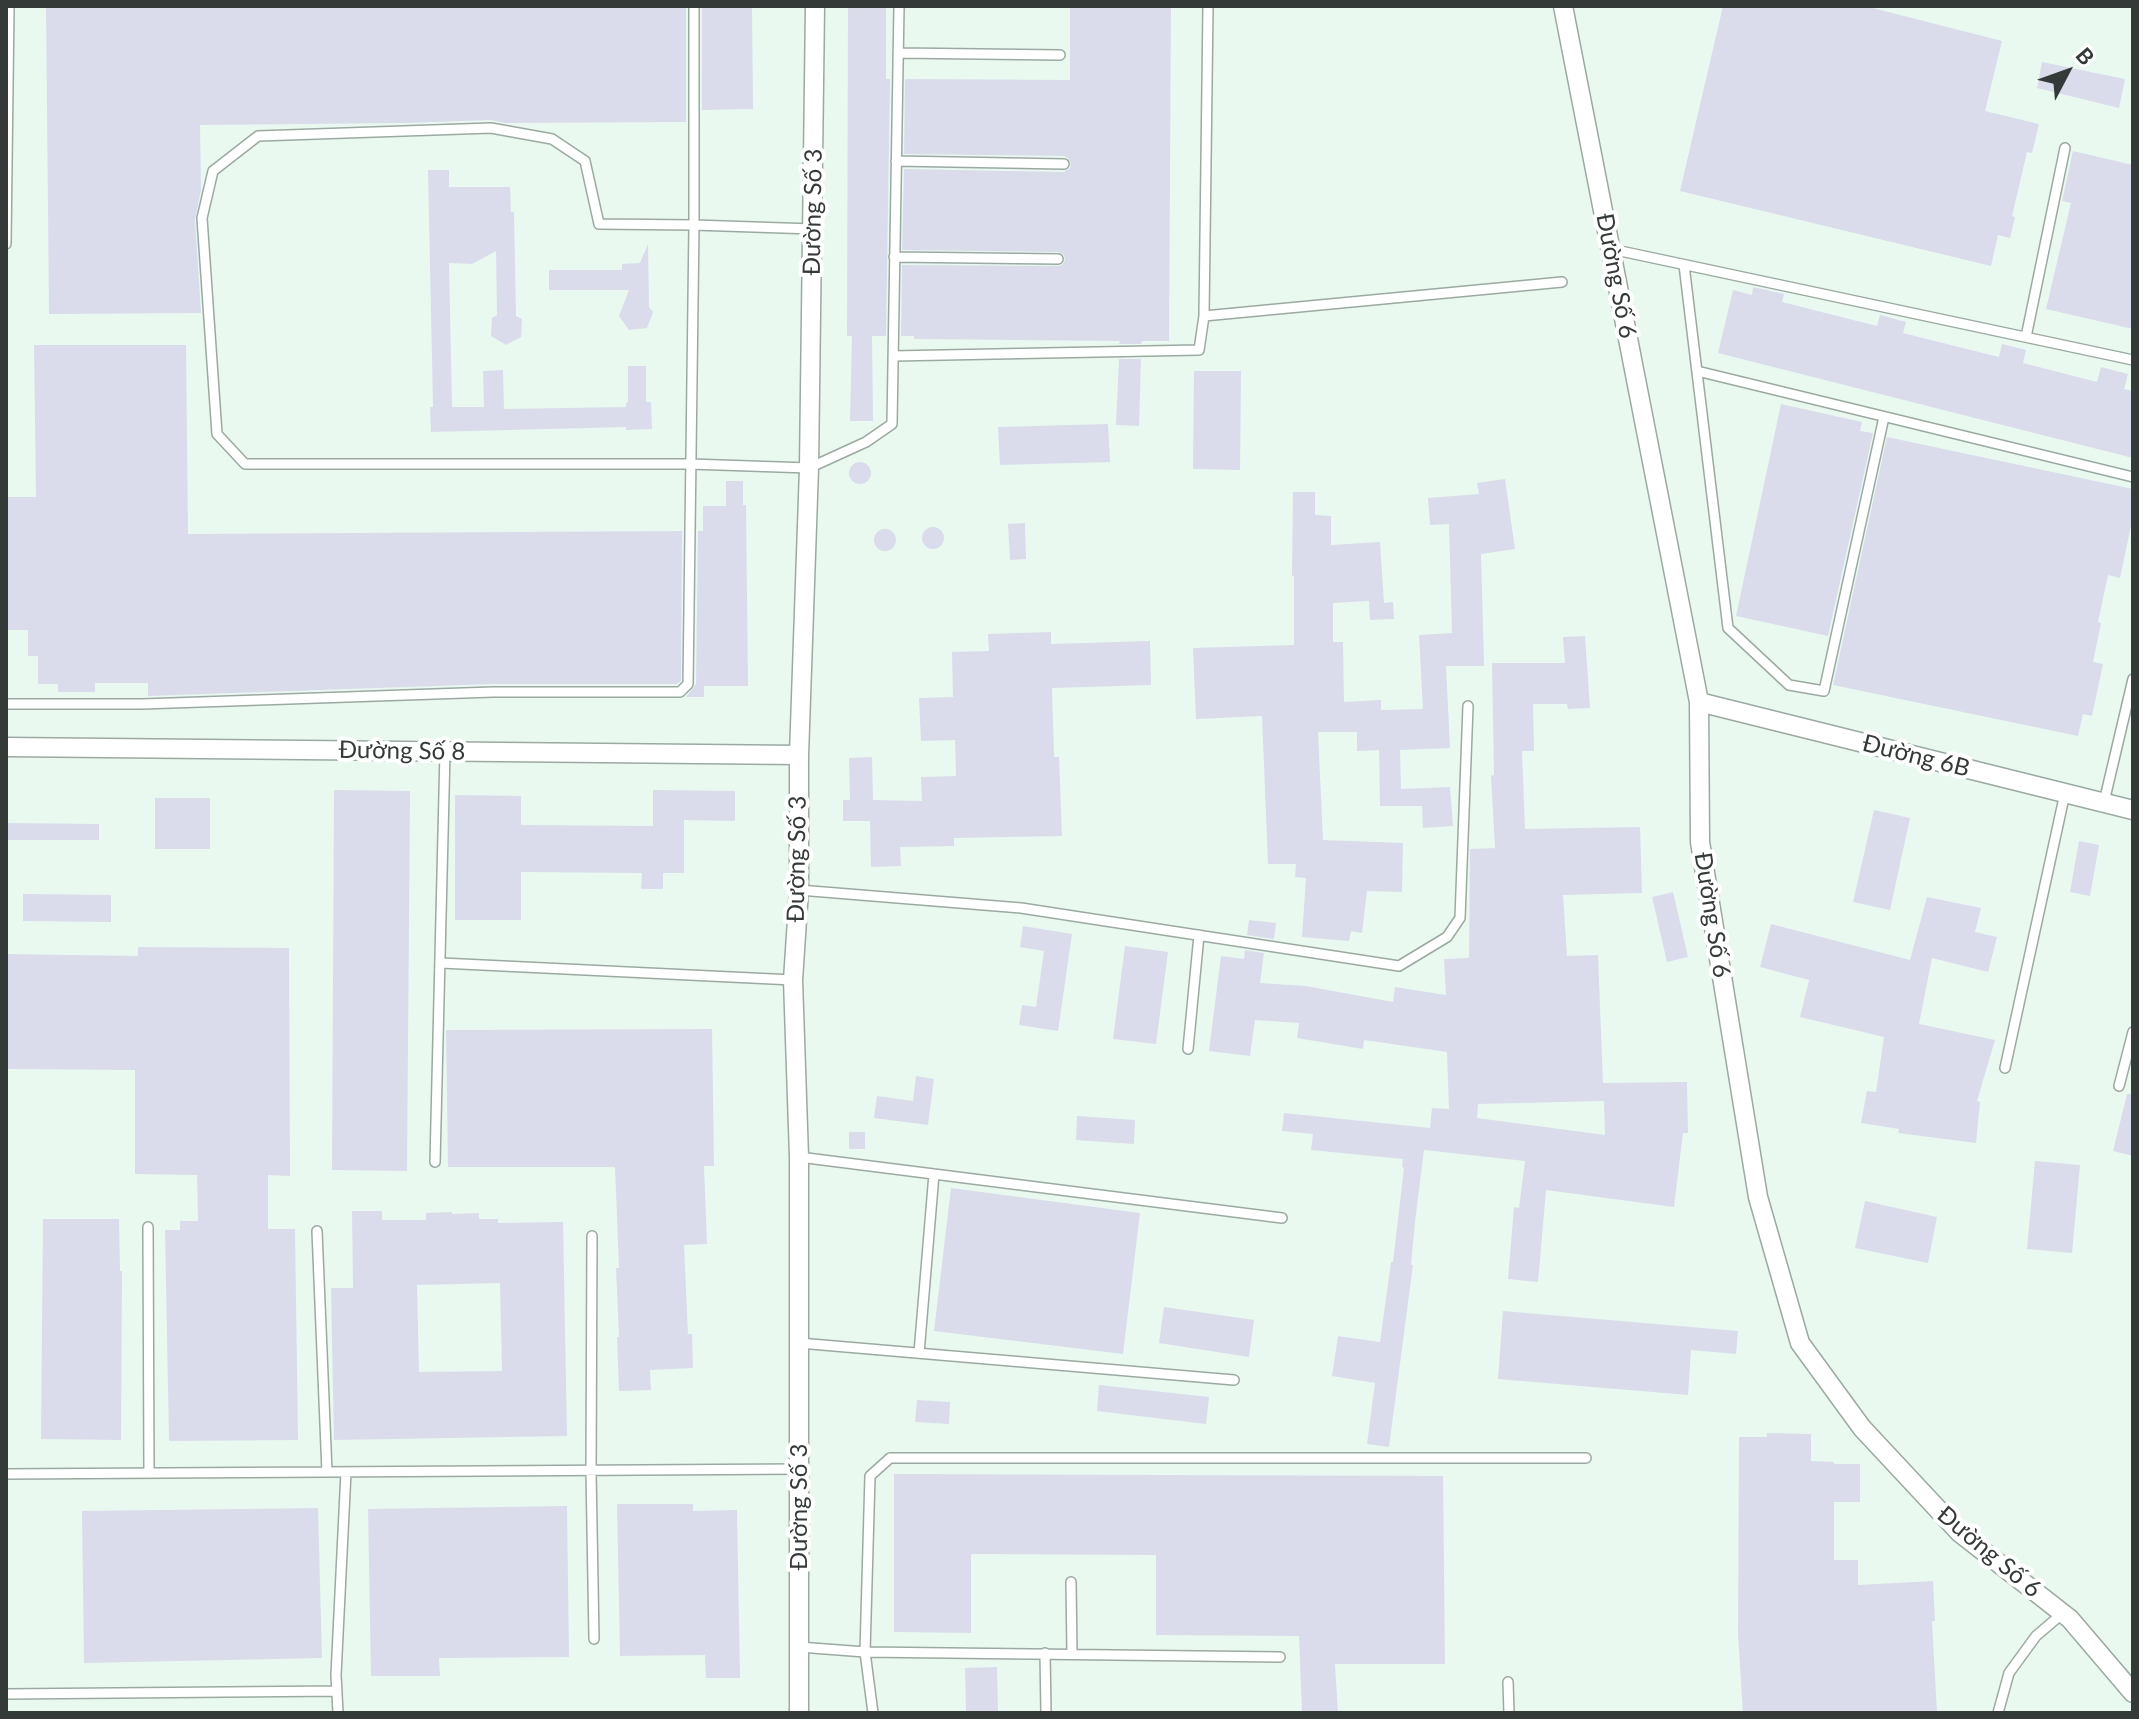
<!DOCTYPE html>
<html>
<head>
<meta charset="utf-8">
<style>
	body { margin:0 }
	#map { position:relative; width:2139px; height:1719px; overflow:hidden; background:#e9f9f0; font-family:Lato,sans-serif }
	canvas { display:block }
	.frame { position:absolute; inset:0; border:8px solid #343a37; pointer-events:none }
	.north { position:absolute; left:2027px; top:32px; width:80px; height:80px; -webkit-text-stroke:6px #fff; paint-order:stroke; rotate:49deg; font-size:22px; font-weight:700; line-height:32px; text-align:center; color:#343a37 }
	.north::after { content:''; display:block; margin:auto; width:28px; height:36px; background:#343a37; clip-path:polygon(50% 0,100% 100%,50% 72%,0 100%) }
</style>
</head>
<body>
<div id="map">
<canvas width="2139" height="1719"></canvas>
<div class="frame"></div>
<div class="north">B</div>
</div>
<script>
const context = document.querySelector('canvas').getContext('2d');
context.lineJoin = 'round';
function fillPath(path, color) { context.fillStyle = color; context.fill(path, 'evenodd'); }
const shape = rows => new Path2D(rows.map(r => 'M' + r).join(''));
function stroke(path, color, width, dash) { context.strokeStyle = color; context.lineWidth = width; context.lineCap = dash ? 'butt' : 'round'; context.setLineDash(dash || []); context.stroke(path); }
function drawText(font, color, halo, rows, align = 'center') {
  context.font = font + ' Lato,sans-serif'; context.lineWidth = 8; context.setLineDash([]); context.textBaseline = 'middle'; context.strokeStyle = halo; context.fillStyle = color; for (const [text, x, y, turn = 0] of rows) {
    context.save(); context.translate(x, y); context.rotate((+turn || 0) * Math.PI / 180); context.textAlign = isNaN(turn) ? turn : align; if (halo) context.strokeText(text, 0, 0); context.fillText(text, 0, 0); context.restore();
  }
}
fillPath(shape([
	[46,6,686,6,686,122,505,123,491,120,404,123,200,125,201,190,195,219,201,313,49,314],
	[702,6,752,6,753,109,702,110],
	[848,6,886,6,886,79,890,79,886,336,872,336,873,421,850,421,852,336,847,336],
	[1070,6,1171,6,1169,341,1142,341,1141,344,1119,344,1120,341,914,339,914,336,901,336,902,265,1058,266,1062,265,1065,260,1064,255,1058,252,902,250,904,169,1064,172,1070,168,1071,163,1068,158,1064,156,904,154,905,79,1070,80],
	[1723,6,1865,6,2002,41,1985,111,2039,124,2032,153,2027,152,2012,216,2015,217,2010,238,1998,235,1991,266,1680,191],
	[2042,62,2125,79,2119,108,2037,88],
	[2073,151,2133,165,2133,329,2046,309,2071,203,2062,201],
	[428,170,449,170,449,187,510,187,511,212,514,212,516,316,522,319,521,337,506,345,491,336,492,318,497,315,496,251,472,264,449,263,452,407,484,407,483,371,503,370,504,409,626,407,626,403,628,402,628,366,646,366,646,402,651,402,652,429,626,430,626,427,431,432,430,407,433,407],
	[648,244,649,307,653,312,647,328,629,330,619,316,629,290,549,290,549,270,622,270,622,264,640,263],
	[1753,287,1784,294,1782,302,1877,326,1880,315,1906,322,1903,333,1999,357,2002,344,2026,350,2023,363,2097,382,2101,367,2128,374,2124,389,2133,391,2133,458,1718,353,1733,290,1752,295],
	[34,345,186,345,188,534,682,531,681,681,677,684,493,684,148,696,148,683,95,683,95,692,58,692,58,684,38,684,38,656,28,656,28,630,7,630,8,537,6,537,6,497,36,497],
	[1119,359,1141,359,1139,426,1116,425],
	[1194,371,1241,371,1240,470,1193,469],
	[1781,404,1862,422,1860,431,1873,433,1828,636,1736,616],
	[1108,424,1110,462,1000,465,998,427],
	[1887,437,2133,489,2133,516,2120,578,2108,575,2098,622,2101,623,2093,662,2103,664,2092,716,2083,714,2078,736,1833,685],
	'849 473a11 11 0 1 1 22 0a11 11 0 1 1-22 0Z',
	[1505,479,1515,549,1481,554,1484,666,1446,666,1450,748,1400,750,1401,789,1450,787,1453,826,1423,828,1422,806,1380,806,1379,750,1357,751,1357,732,1318,732,1323,840,1403,843,1402,892,1367,891,1362,933,1351,931,1349,941,1302,937,1306,878,1295,877,1296,864,1268,864,1262,716,1196,719,1193,648,1294,645,1294,576,1292,576,1293,492,1315,492,1315,515,1331,516,1331,545,1380,542,1384,603,1393,602,1394,619,1370,620,1369,601,1333,603,1333,642,1343,642,1344,702,1381,700,1381,710,1423,709,1419,635,1452,633,1449,524,1430,525,1428,498,1479,494,1477,483],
	[726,481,743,481,743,505,746,505,748,686,704,686,704,697,686,697,696,684,698,531,703,531,703,506,726,506],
	[1025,523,1026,559,1010,560,1008,524],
	'922 538a11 11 0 1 1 22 0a11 11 0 1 1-22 0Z',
	'874 540a11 11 0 1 1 22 0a11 11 0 1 1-22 0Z',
	[1051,632,1051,644,1150,641,1151,685,1052,688,1054,757,1059,757,1062,836,954,838,954,846,900,847,901,866,871,867,870,821,843,821,843,800,850,800,849,758,872,757,873,800,922,801,921,777,956,776,955,740,921,741,919,698,953,697,952,652,989,651,988,634],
	[1585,636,1590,708,1568,709,1567,704,1533,704,1534,751,1522,751,1525,829,1640,827,1642,893,1563,895,1567,956,1598,955,1603,1083,1687,1082,1688,1133,1683,1133,1674,1207,1546,1190,1538,1282,1508,1279,1514,1207,1519,1208,1525,1161,1424,1150,1415,1222,1411,1265,1413,1265,1389,1447,1367,1444,1375,1383,1332,1376,1338,1336,1380,1342,1391,1262,1393,1262,1404,1168,1402,1167,1403,1159,1311,1150,1313,1134,1282,1131,1284,1113,1430,1128,1432,1108,1449,1109,1447,1052,1364,1040,1363,1049,1297,1038,1299,1023,1255,1020,1250,1056,1209,1051,1221,956,1244,959,1245,950,1264,953,1260,983,1306,986,1393,1002,1395,987,1446,995,1444,959,1469,958,1470,849,1495,848,1491,776,1494,775,1492,663,1565,663,1563,637],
	[1604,1101,1605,1135,1477,1118,1478,1104],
	[334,790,410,791,407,1171,332,1170],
	[653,790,735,791,735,821,684,820,684,873,663,873,663,889,641,889,642,873,521,872,521,920,455,920,455,795,521,796,521,825,653,826],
	[155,798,210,798,210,849,155,849],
	[1874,810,1910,818,1890,910,1853,902],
	[6,823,99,824,99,840,6,840],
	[2079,841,2099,845,2090,896,2070,892],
	[1673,892,1688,957,1667,962,1652,897],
	[23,894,111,895,111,922,23,921],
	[1927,897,1981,908,1975,932,1997,937,1988,972,1932,958,1919,1024,1995,1040,1977,1101,1980,1102,1976,1143,1898,1133,1899,1129,1861,1123,1867,1091,1876,1092,1884,1037,1800,1017,1809,980,1760,967,1771,924,1910,960],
	[1249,920,1276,923,1274,939,1247,935],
	[1023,926,1072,934,1058,1031,1019,1025,1022,1005,1036,1007,1044,951,1020,947],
	[1125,946,1168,952,1156,1044,1113,1039],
	[138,947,289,948,290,1176,268,1175,268,1229,295,1229,298,1440,169,1441,165,1230,180,1230,180,1221,198,1221,197,1175,135,1174,135,1070,6,1069,6,954,138,956],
	[712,1029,714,1166,704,1166,707,1244,684,1245,688,1334,692,1334,693,1368,650,1370,651,1390,619,1391,617,1337,619,1337,616,1268,619,1268,615,1167,448,1167,446,1030],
	[916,1076,934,1079,928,1125,874,1118,877,1096,913,1101],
	[2127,1094,2133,1094,2133,1156,2113,1151],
	[1077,1116,1135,1120,1134,1144,1076,1140],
	[849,1132,865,1132,865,1149,849,1149],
	[2035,1161,2080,1165,2072,1253,2027,1249],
	[951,1188,1140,1213,1123,1354,934,1331],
	[1865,1201,1937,1217,1928,1263,1855,1248],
	[352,1211,382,1211,382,1220,426,1220,426,1213,452,1212,452,1214,479,1213,479,1219,498,1219,498,1223,563,1222,567,1436,334,1440,331,1288,353,1288],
	[500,1283,502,1371,419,1372,417,1285],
	[43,1219,119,1219,120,1271,122,1271,121,1440,41,1439],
	[1164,1307,1254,1320,1249,1357,1159,1343],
	[1503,1311,1738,1331,1736,1354,1691,1350,1688,1395,1498,1379],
	[1099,1385,1209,1397,1206,1424,1097,1411],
	[917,1400,950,1402,949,1424,915,1422],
	[1767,1433,1811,1434,1811,1461,1834,1462,1834,1464,1860,1464,1860,1502,1834,1502,1834,1560,1858,1560,1858,1585,1933,1581,1935,1621,1932,1621,1937,1713,1743,1713,1738,1634,1739,1437,1767,1437],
	[894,1474,1443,1476,1445,1664,1335,1664,1338,1713,1302,1713,1299,1636,1156,1635,1156,1555,971,1554,971,1633,894,1632],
	[617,1504,693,1504,693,1511,737,1510,740,1678,706,1678,705,1655,620,1656],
	[567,1506,569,1657,439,1658,440,1676,371,1676,368,1509],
	[318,1508,322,1658,84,1663,82,1511],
	[997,1667,998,1713,966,1713,965,1668]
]), '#dadceb');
const lane = shape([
	[898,53,1060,55],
	[896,161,1064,164],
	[813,229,694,225,599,224,585,161,552,139,491,128,258,136,213,171,202,218,217,434,245,464,690,464,809,468,866,442,892,424,899,6],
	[6,244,9,6],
	[1611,249,2133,360],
	[894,257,1058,259],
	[1684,265,1728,628,1789,685,1824,691,1884,417],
	[1204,316,1562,282],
	[2026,337,2065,148],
	[893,356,1199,350,1204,316,1208,6],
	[1697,371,2133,477],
	[6,704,142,704,493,692,680,692,688,684,694,225,694,6],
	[2104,802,2133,679],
	[799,890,1021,908,1399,966,1447,937,1460,918,1468,706],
	[441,963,793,980],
	[1188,1049,1199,935],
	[2005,1068,2065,793],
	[2119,1086,2133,1032],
	[799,1157,1282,1218],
	[435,1162,445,752],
	[148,1227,149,1473],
	[317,1231,327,1472],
	[592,1236,591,1471,594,1639],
	[799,1343,1234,1380],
	[919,1353,934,1174],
	[6,1474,800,1469],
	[1071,1582,1072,1653],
	[799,1647,865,1652,1280,1657],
	[1045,1653,1046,1713],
	[1508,1682,1509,1713],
	[6,1694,337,1691],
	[338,1713,336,1675,346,1472],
	[873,1713,865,1652,870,1476,890,1458,1586,1458],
	[1998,1713,2009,1673,2036,1636,2063,1613]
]);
const street = shape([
	[1563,6,1699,702,1700,842,1758,1197,1800,1343,1862,1428,1960,1533,2070,1619,2133,1693],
	[1699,702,2133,810],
	[6,747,799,755],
	[799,1713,799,1157,793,980,799,890,799,755,809,468,815,6]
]);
stroke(lane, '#9baaa1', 12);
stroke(street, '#9baaa1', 21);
stroke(lane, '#fff', 9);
stroke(street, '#fff', 18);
drawText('24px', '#343a37', '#fff', [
	["Đường Số 3",813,212,-89],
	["Đường Số 6",1616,276,79],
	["Đường Số 8",402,751,1],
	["Đường 6B",1916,756,14],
	["Đường Số 3",797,859,-89],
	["Đường Số 6",1712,915,81],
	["Đường Số 3",799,1507,-90],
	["Đường Số 6",1989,1552,40]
]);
</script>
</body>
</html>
